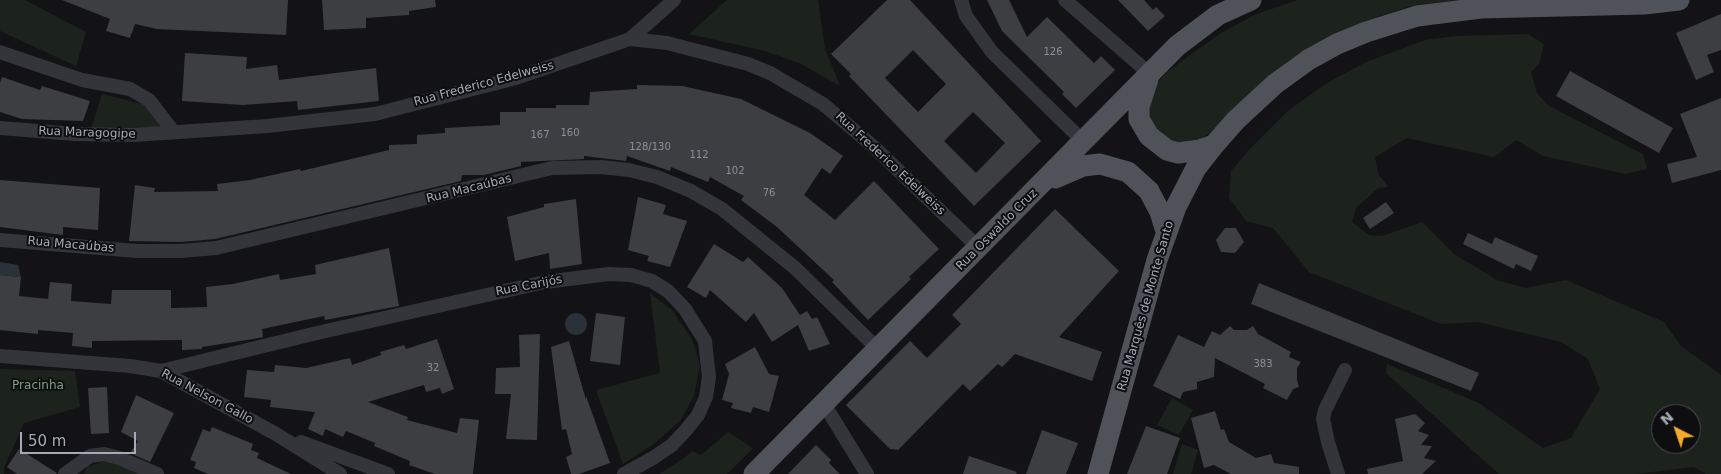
<!DOCTYPE html>
<html>
<head>
<meta charset="utf-8">
<style>
	body { margin:0 }
	#map { position:relative; width:1721px; height:474px; overflow:hidden; background:#131315; font-family:"DejaVu Sans",sans-serif }
	canvas { display:block }
	.north { position:absolute; left:1651px; top:404px; width:50px; height:50px; box-sizing:border-box; background:#0e0e10; border:1px solid #4a4c52; border-radius:50%; rotate:319deg; font-size:14px; font-weight:700; line-height:20px; text-align:center; color:#a4aab6 }
	.north::after { content:''; display:block; margin:auto; width:18px; height:22px; background:#f6aa2a; clip-path:polygon(50% 0,100% 100%,50% 72%,0 100%) }
	.scale { position:absolute; left:20px; top:432px; width:116px; height:22px; box-sizing:border-box; border:2px solid #a4aab6; border-top:0; padding-left:6px; font-size:15px; line-height:18px; white-space:nowrap; color:#a4aab6; -webkit-text-stroke:4px #0e0e10; paint-order:stroke }
</style>
</head>
<body>
<div id="map">
<canvas width="1721" height="474"></canvas>
<div class="north">N</div>
<div class="scale">50 m</div>
</div>
<script>
const context = document.querySelector('canvas').getContext('2d');
context.lineJoin = 'round';
function fillPath(path, color) { context.fillStyle = color; context.fill(path, 'evenodd'); }
const shape = rows => new Path2D(rows.map(r => 'M' + r).join(''));
function stroke(path, color, width, dash) { context.strokeStyle = color; context.lineWidth = width; context.lineCap = dash ? 'butt' : 'round'; context.setLineDash(dash || []); context.stroke(path); }
function drawText(font, color, halo, rows, align = 'center') {
  context.font = font + ' "DejaVu Sans",sans-serif'; context.lineWidth = 4; context.setLineDash([]); context.textBaseline = 'middle'; context.strokeStyle = halo; context.fillStyle = color; for (const [text, x, y, turn = 0] of rows) {
    context.save(); context.translate(x, y); context.rotate((+turn || 0) * Math.PI / 180); context.textAlign = isNaN(turn) ? turn : align; if (halo) context.strokeText(text, 0, 0); context.fillText(text, 0, 0); context.restore();
  }
}
fillPath(shape([
	[0,0,25,0,86,32,76,66,0,31],
	[727,0,818,0,825,49,840,86,801,64,765,51,689,34],
	[1297,0,1456,0,1411,6,1365,21,1330,36,1296,55,1267,77,1209,134,1192,143,1176,144,1153,127,1148,114,1157,84,1168,71,1221,33,1254,15],
	[1528,34,1544,44,1539,64,1531,72,1537,93,1549,106,1643,154,1647,169,1626,174,1543,156,1516,140,1494,157,1407,138,1375,157,1378,174,1389,187,1378,188,1356,208,1352,222,1369,235,1382,236,1422,222,1454,254,1499,281,1526,288,1566,280,1664,322,1681,346,1721,375,1721,474,1706,474,1694,467,1636,474,1499,474,1386,373,1387,364,1479,403,1543,448,1571,438,1600,389,1588,359,1561,342,1478,322,1441,324,1309,272,1273,228,1246,221,1229,198,1231,171,1248,151,1289,110,1327,83,1366,62,1425,40,1457,36],
	[1661,414,1691,414,1691,444,1661,444],
	[102,94,146,105,162,125,151,129,91,129],
	[650,293,672,310,692,339,700,365,694,396,680,421,655,443,623,464,596,390,660,373],
	[0,369,75,371,80,407,24,423,4,468,4,474,0,474],
	[1172,398,1193,410,1179,435,1157,425],
	[728,432,753,448,727,474,659,474,684,458,692,451,701,455],
	[1182,444,1198,450,1191,474,1173,474],
	[105,461,118,462,140,474,84,474,87,467]
]), '#1b231c');
fillPath(shape([
	[0,262,18,265,21,277,0,275],
	'565 324a11 11 0 1 1 22 0a11 11 0 1 1-22 0Z'
]), '#293239');
fillPath(shape([
	[62,0,288,0,286,35,157,29,135,24,130,38,106,31,110,19],
	[322,0,435,0,436,7,409,11,409,15,366,18,366,28,324,30],
	[887,0,910,0,1041,141,974,206,849,76,851,74,831,54],
	[913,50,946,84,918,112,885,78],
	[973,112,1005,143,976,173,944,141],
	[987,0,1009,0,1027,37,1047,17,1094,63,1101,56,1115,70,1076,108,1062,94,1064,92,1002,31],
	[1118,0,1144,0,1153,10,1156,7,1165,16,1148,31],
	[1721,14,1721,50,1707,55,1714,72,1696,80,1676,33],
	[185,53,247,57,246,69,277,65,279,80,376,68,379,101,298,110,297,101,243,105,182,101],
	[1570,71,1673,128,1659,153,1556,96],
	[2,77,40,90,42,86,90,101,83,121,22,119,0,112,0,83],
	[637,85,682,86,741,99,810,133,843,156,830,174,822,168,804,195,835,220,874,181,939,249,909,277,911,279,868,320,832,282,834,280,777,227,741,200,744,196,710,177,708,182,671,167,670,171,627,156,626,161,584,156,584,159,521,162,521,166,484,175,462,175,461,181,215,239,181,242,129,241,135,185,155,188,154,192,218,191,217,184,250,180,300,169,301,171,389,150,389,145,417,144,417,135,445,133,445,128,500,125,500,112,526,112,526,108,556,108,556,105,589,105,590,92,637,89],
	[1721,98,1721,170,1672,183,1667,164,1697,157,1680,114],
	[0,180,100,188,98,230,63,227,63,235,0,227],
	[638,197,666,205,663,214,687,221,670,267,647,261,649,256,628,250],
	[576,199,582,264,550,269,549,253,515,261,507,217,544,207,544,204],
	[1386,202,1394,213,1370,229,1363,218],
	[1055,209,1119,271,1059,337,1102,352,1092,381,1015,354,1002,367,998,364,970,391,963,384,898,450,890,449,846,405,910,341,927,358,961,324,952,315],
	[1225,228,1236,228,1244,242,1235,253,1221,252,1216,240],
	[1468,233,1492,244,1495,237,1538,256,1531,271,1516,264,1514,269,1463,244],
	[714,244,743,262,748,257,782,288,800,315,807,311,812,319,817,317,830,344,809,351,798,325,772,342,754,313,746,322,710,290,706,298,687,287],
	[389,248,399,306,325,320,324,316,262,329,263,337,253,339,202,347,202,349,182,350,182,340,92,341,92,348,72,346,73,333,38,330,38,334,0,330,0,275,21,277,19,296,48,299,50,282,72,284,71,301,111,304,112,290,171,290,171,308,207,307,206,287,233,284,279,274,280,280,316,274,315,265],
	[1259,283,1479,373,1471,391,1251,304],
	[596,313,625,317,620,365,590,361],
	[1230,326,1234,330,1247,330,1253,326,1258,334,1291,352,1289,357,1301,362,1297,368,1297,380,1299,387,1293,389,1287,400,1263,388,1265,384,1215,358,1214,377,1197,382,1197,389,1183,392,1180,399,1153,386,1178,335,1204,347,1212,331,1220,335],
	[540,334,537,440,506,439,511,394,495,394,496,368,520,367,519,335],
	[437,339,454,389,442,394,440,388,426,392,424,385,368,402,408,417,407,420,457,433,460,418,479,420,473,474,435,474,409,465,410,461,374,446,375,443,346,431,343,437,325,429,323,436,308,429,315,412,270,407,271,400,244,397,247,370,274,372,275,365,306,368,350,358,352,365,381,355,380,352,404,345,406,349],
	[569,341,586,400,586,396,610,463,579,474,571,474,566,457,572,454,566,429,562,430,551,347],
	[755,347,769,374,779,376,769,412,753,407,751,413,731,408,733,403,722,400,729,374,725,364],
	[107,387,109,433,91,434,88,388],
	[136,395,174,413,150,462,130,453,138,441,121,432],
	[1215,411,1221,430,1224,429,1229,442,1256,458,1271,454,1274,463,1299,467,1299,474,1231,474,1214,465,1204,468,1191,418],
	[1415,414,1425,423,1418,431,1429,435,1421,445,1432,446,1424,458,1436,461,1422,474,1368,474,1367,469,1403,461,1395,419],
	[1146,426,1180,438,1167,474,1127,474],
	[212,427,253,444,251,450,259,453,257,458,291,474,208,474,194,468,196,462,190,460,203,429,210,432],
	[1042,430,1078,443,1066,474,1026,474],
	[816,445,831,460,829,463,840,474,788,474],
	[19,449,57,473,56,474,17,474,7,467],
	[969,456,1017,472,1016,474,963,474]
]), '#3d3e42');
stroke(shape([
	[961,0,966,16,992,52,1084,142],
	[1065,0,1150,74],
	[630,39,674,0],
	[0,52,82,80,130,89,149,100,173,131],
	[0,128,75,134,134,135,267,126,375,114,516,78,630,39,667,43,748,64,770,73,823,104,874,147,979,248],
	[0,240,137,251,181,251,216,248,552,168,601,167,629,170,657,177,691,191,722,209,795,268,879,350],
	[0,356,130,366,161,371,276,434,340,474],
	[161,371,317,333,545,282,609,274,631,275,652,281,668,291,685,309,705,341,709,377,706,397,698,415,686,430,672,445,653,458,624,474],
	[824,404,867,474],
	[301,442,388,474],
	[65,474,90,456,104,454,119,458,157,474],
	[1338,474,1328,442,1323,419,1325,410,1345,370]
]), '#34353a', 14);
stroke(shape([
	[1148,79,1139,107,1139,119,1149,136,1167,150,1178,153,1200,150,1214,145],
	[1055,178,1083,166,1100,164,1128,172,1149,191,1160,212,1166,231],
	[754,474,1177,46,1218,15,1251,0],
	[1098,474,1157,260,1176,207,1196,168,1214,145,1236,120,1275,84,1308,60,1337,44,1366,32,1417,16,1481,8,1644,4,1679,0]
]), '#505259', 21);
drawText('10px', '#8a8f99', null, [
	["126",1053,52],
	["160",570,133],
	["167",540,135],
	["128/130",650,147],
	["112",699,155],
	["102",735,171],
	["76",769,193],
	["383",1263,364],
	["32",433,368]
]);
drawText('12px', '#a4aab6', '#0e0e10', [
	["Rua Frederico Edelweiss",484,84,-15],
	["Rua Maragogipe",87,133,2],
	["Rua Frederico Edelweiss",890,164,43],
	["Rua Macaúbas",469,189,-14],
	["Rua Oswaldo Cruz",997,230,-45],
	["Rua Macaúbas",71,245,5],
	["Rua Carijós",529,286,-11],
	["Rua Marquês de Monte Santo",1146,306,-74],
	["Rua Nelson Gallo",207,397,28]
]);
drawText('12px', '#7ba17c', '#0e0e10', [
	["Pracinha",38,386]
]);
</script>
</body>
</html>
